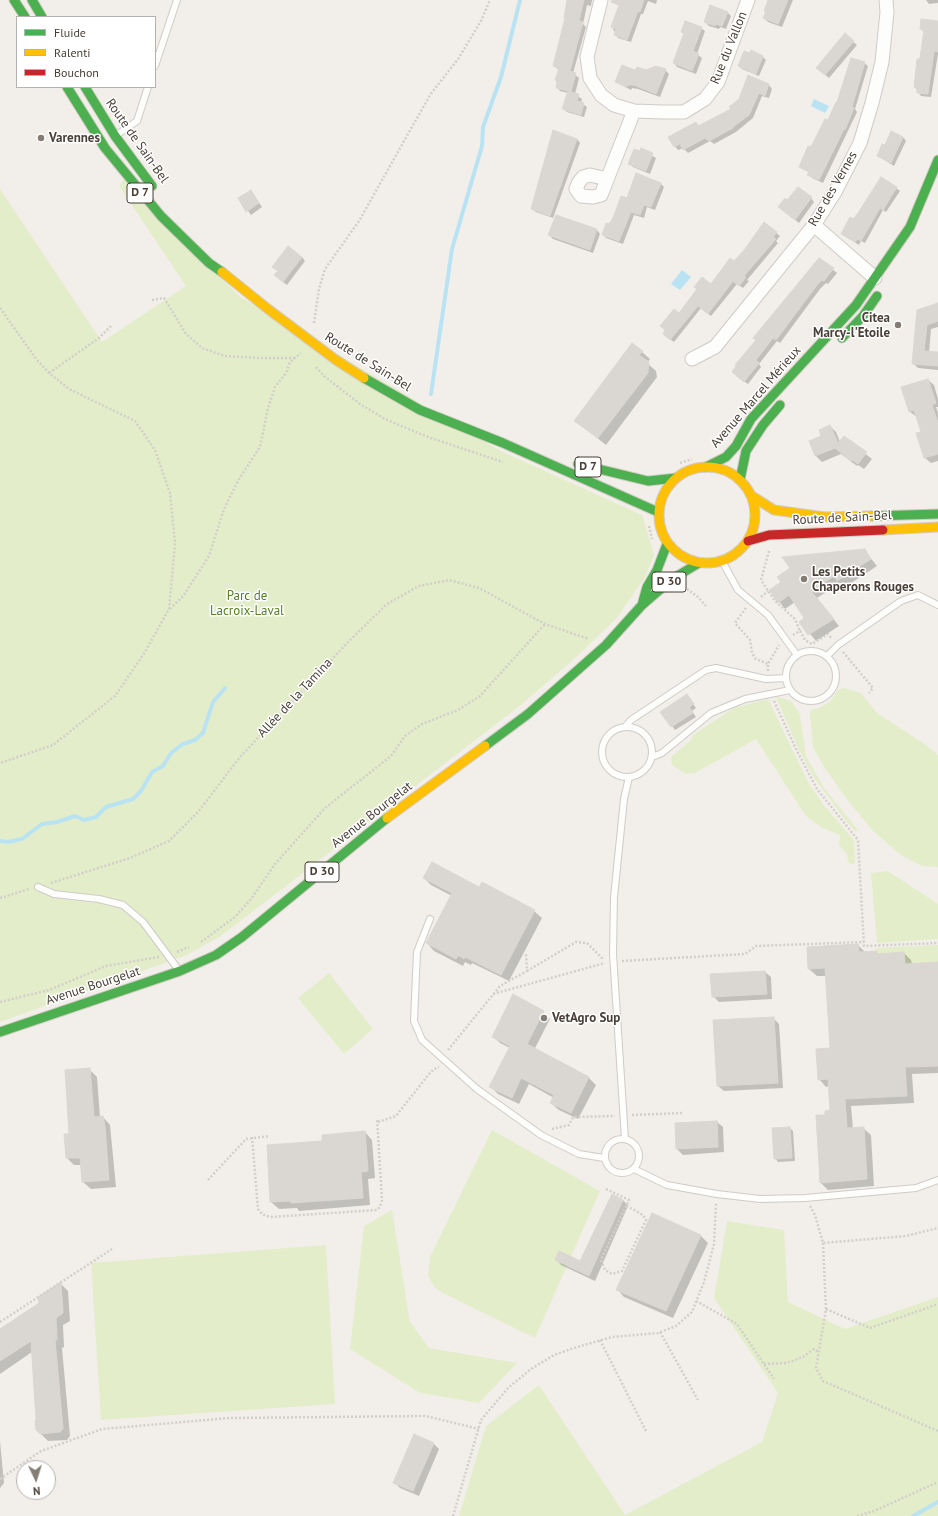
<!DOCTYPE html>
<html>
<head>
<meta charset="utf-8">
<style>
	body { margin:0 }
	#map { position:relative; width:938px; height:1516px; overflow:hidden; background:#f2efeb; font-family:"PT Sans",sans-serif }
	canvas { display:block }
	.legend { position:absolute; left:16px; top:16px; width:140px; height:72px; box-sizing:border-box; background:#fff; border:1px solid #b6b2af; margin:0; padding:5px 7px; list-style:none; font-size:12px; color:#493f36 }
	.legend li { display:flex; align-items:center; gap:8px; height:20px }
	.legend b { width:20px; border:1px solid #b6b2af }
	.north { position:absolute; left:16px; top:1460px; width:40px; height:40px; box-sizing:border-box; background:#fff; border:1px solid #b6b2af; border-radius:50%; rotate:176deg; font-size:11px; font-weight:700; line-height:16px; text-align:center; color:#493f36 }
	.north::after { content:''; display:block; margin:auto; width:14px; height:18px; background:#847d75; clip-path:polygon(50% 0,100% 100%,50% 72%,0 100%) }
</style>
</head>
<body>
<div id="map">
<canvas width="938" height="1516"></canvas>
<ul class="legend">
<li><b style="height:5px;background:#4caf50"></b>Fluide</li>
<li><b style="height:5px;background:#ffc107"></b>Ralenti</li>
<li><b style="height:5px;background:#c62828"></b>Bouchon</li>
</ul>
<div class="north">N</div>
</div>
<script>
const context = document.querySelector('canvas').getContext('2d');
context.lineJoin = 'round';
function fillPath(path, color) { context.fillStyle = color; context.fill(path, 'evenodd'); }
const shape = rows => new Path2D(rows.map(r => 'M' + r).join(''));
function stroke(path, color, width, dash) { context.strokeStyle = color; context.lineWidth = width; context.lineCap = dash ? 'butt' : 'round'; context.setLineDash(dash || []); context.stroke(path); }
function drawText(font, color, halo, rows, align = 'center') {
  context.font = font + ' "PT Sans",sans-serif'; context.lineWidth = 3; context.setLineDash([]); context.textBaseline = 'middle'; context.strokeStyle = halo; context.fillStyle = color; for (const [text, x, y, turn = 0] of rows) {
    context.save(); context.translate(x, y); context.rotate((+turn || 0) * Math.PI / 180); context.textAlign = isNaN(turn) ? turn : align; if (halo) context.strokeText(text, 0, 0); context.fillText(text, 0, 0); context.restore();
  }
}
fillPath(shape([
	[124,179,239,296,501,451,642,515,654,555,645,577,617,618,573,660,522,704,221,936,187,955,0,1022,0,189,102,342,186,286,119,186],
	[844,688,861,693,877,713,926,745,938,755,938,867,922,866,901,855,873,831,849,802,824,767,813,747,810,712,813,709,819,708,830,702,838,690],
	[776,697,783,698,792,702,800,715,806,756,824,788,858,830,855,831,845,820,813,776,799,750],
	[768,699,808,782,822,803,854,840,855,863,852,865,848,862,847,854,839,845,840,835,822,828,806,816,756,739,695,773,686,774,672,765,671,757,690,741,693,735,734,708],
	[888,871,938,904,938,939,877,943,871,873],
	[938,945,938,962,905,964,904,952,876,954,876,948],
	[329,973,373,1029,344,1054,298,998],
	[492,1130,600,1191,535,1338,443,1293,435,1288,428,1276,430,1257],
	[392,1210,410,1322,429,1348,517,1363,479,1403,420,1393,350,1349,364,1226],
	[727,1221,784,1230,788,1302,845,1329,938,1297,938,1516,459,1516,486,1426,539,1385,625,1515,762,1442,778,1393,714,1298],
	[326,1245,335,1404,101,1420,91,1263]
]), '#e4edca');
fillPath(shape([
	[814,99,829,106,825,113,811,106],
	[682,270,691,277,680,290,671,284]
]), '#b9e3f2');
fillPath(shape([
	[568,0,592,0,591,6,587,5,583,24,586,27,573,73,579,78,575,94,582,99,581,103,587,107,584,117,567,112,564,109,568,93,560,91,557,87,559,70,554,66,566,19,565,18],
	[627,0,657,0,656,4,648,1,643,14,641,14,631,42,618,38,612,27],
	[769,0,793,0,782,27,768,22,764,18],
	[926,0,938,0,938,3,929,4],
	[727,12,731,16,726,29,720,27,719,29,709,26,705,22],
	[938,22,938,54,931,97,921,96,915,87,924,32,921,29],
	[701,28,705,31,697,54,702,58,696,74,677,67,674,63,684,34,682,32],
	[845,35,857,45,829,78,821,71],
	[763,57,766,60,759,76,742,69,739,66],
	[864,63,868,66,855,109,857,112,823,183,812,178,810,173,800,167],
	[665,70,669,74,660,97,638,89,632,88,631,90,616,82,636,72],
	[748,77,769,85,772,89,769,98,762,96,753,118,736,132,714,144,710,141,688,153,683,148,678,150,675,146,696,124,699,127,732,109,739,100],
	[903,137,906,141,894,166,878,156,886,146],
	[577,139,580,143,553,218,536,212,532,209],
	[642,150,656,158,650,174,633,167,629,164],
	[660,183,664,187,655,210,647,207,644,218,634,215,623,244,606,238,603,234,610,225],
	[896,188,900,191,886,212,883,210,865,243,861,241,859,245,842,234,854,220],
	[251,191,262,207,251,215,239,198],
	[811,198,814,202,799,223,783,210,788,201],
	[557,216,597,230,600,234,593,253,553,239,549,235],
	[764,223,780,236,776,241,778,243,747,280,749,281,743,288,737,284,711,316,701,308,674,342,667,337,679,314,734,262,746,250],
	[302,257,305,261,287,285,279,279,279,272],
	[819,259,837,273,828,284,826,283,820,289,780,343,777,341,759,364,761,367,748,384,736,376,757,340],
	[938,304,938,327,931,329,929,353,938,353,938,370,918,368,913,363,918,311],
	[642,352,650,359,647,363,656,371,657,377,606,445,576,421],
	[928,380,934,385,938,399,938,407,936,407,938,413,938,461,931,463,925,458,922,433,917,417,910,412,903,388],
	[830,426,836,432,840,442,844,437,872,459,864,469,858,465,857,466,841,454,822,462,816,456,810,441,822,436],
	[864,550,877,566,845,587,840,583,817,598,839,626,816,641,800,622,805,619,795,602,785,609,771,591],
	[687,695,696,708,692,711,696,717,675,730,662,712],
	[424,878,479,889,534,911,542,918,509,981,472,963,471,965,465,962,463,966,434,951,427,943,452,896,431,885],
	[858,945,865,952,876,952,879,955,904,953,911,960,912,964,938,963,938,1073,912,1074,914,1103,851,1106,853,1129,863,1128,871,1135,874,1186,828,1190,821,1183,826,1116,831,1111,829,1086,826,1087,819,1079,831,1049,826,976,817,976,809,969],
	[765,972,771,977,772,999,719,1002,713,996],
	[543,1012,550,1019,534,1050,589,1078,596,1085,578,1119,559,1110,551,1103,554,1098,529,1084,519,1104,498,1094,491,1087,510,1048,500,1043,493,1036],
	[773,1018,779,1024,783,1088,724,1091,718,1086],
	[90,1070,97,1077,100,1117,103,1117,110,1125,116,1187,91,1189,83,1182,82,1165,74,1165,67,1158,70,1135],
	[717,1122,723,1127,724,1152,683,1155,677,1149,676,1124],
	[790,1128,793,1131,795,1161,778,1162,775,1158],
	[365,1132,372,1140,375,1178,368,1179,370,1205,299,1211,297,1208,279,1209,271,1202,323,1142],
	[623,1200,628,1206,595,1281,561,1265,556,1259,581,1262],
	[653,1214,701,1236,708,1243,673,1318,624,1297,617,1289],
	[60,1283,68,1291,70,1321,63,1325,64,1347,62,1348,70,1436,67,1440,48,1441,37,1430,32,1352,0,1374,0,1331,40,1304],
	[0,1441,4,1483,0,1488],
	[433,1443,439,1449,419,1496,400,1488,394,1482]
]), '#0003');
stroke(shape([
	[431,394,452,249,482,146,483,127,501,77,520,0],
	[0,841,8,842,22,839,42,824,57,822,75,816,84,820,96,817,106,807,133,799,141,791,152,772,163,766,171,753,183,744,195,740,203,733,213,702,225,688],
	[913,1516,938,1502]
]), '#b9e3f2', 4);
const building = shape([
	[567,0,584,0,579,21,583,22,570,71,576,73,571,92,579,94,577,101,584,103,581,115,562,109,568,91,556,88,557,81,555,80,559,68,553,66,565,18,564,18,567,0],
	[612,0,644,0,640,12,638,11,627,40,614,35,616,29,611,27,619,5,611,2,612,0],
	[768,0,788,0,778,24,763,18,766,12,764,11,768,0],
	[710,5,728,12,722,26,716,24,715,26,704,22,710,5],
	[921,19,938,21,938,52,934,51,928,94,917,93,917,88,914,87,917,59,920,59,924,30,920,29,921,19],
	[685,21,702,27,693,51,699,54,692,71,673,63,684,33,681,32,685,21],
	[845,33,854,41,825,75,816,68,845,33],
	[751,50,763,56,756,74,738,66,744,51,750,53,751,50],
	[851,58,865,62,852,107,854,108,845,130,844,129,819,180,807,175,809,172,799,167,808,146,811,147,825,119,828,120,836,102,837,102,851,58],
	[622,65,635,70,637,67,646,70,656,66,666,69,656,94,634,85,628,85,627,87,615,82,622,65],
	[748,75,769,84,765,96,759,93,749,115,733,127,733,128,709,141,705,138,683,150,680,144,674,147,668,137,696,122,698,126,731,109,729,107,739,99,748,75],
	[553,130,577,139,550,216,531,209,553,130],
	[891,131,903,137,891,163,877,156,882,144,885,145,891,131],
	[641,148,653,153,646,171,628,164,634,149,640,151,641,148],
	[636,173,661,183,651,207,644,205,640,215,631,212,619,241,602,235,606,223,609,224,613,218,621,196,627,198,636,173],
	[881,177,897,187,883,210,880,208,861,241,858,239,855,242,841,234,850,217,853,219,858,213,881,177],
	[798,187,812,197,795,220,778,207,785,198,787,200,798,187],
	[251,190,259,203,246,212,238,198,251,190],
	[556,215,597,229,590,250,548,235,556,215],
	[764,222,777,232,773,237,776,239,744,276,746,277,739,286,733,281,708,314,698,306,670,340,663,334,665,330,660,326,674,309,679,313,697,289,694,287,702,277,711,284,730,258,734,261,745,249,764,222],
	[288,246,302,257,283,282,274,275,278,271,272,267,288,246],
	[819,258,834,268,824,281,822,280,817,285,776,340,773,338,756,360,759,363,744,382,732,372,736,366,735,365,756,340,753,338,819,258],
	[938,303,938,321,927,325,924,351,938,352,938,366,912,364,917,310,938,303],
	[632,343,643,351,639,355,649,362,648,373,598,438,574,421,632,343],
	[928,379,936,403,932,405,938,423,938,454,924,458,916,433,921,432,914,410,909,412,901,387,928,379],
	[830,425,838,443,844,436,867,452,858,464,852,460,851,461,835,448,815,456,809,441,821,436,819,430,830,425],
	[865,549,871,559,837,581,834,576,811,591,834,619,808,635,799,622,804,618,789,595,778,603,769,590,781,582,777,577,790,568,782,557,865,549],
	[687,694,694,704,689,707,693,713,671,727,660,712,687,694],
	[432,862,479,887,482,882,535,910,501,975,465,957,464,959,458,955,456,959,426,943,452,893,423,878,432,862],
	[858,944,859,952,877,951,876,954,904,952,905,964,938,962,938,1066,905,1067,907,1096,845,1099,847,1128,864,1127,867,1179,820,1183,816,1115,825,1115,825,1111,830,1110,828,1079,818,1080,816,1049,830,1048,825,968,808,969,807,947,858,944],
	[765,971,767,994,712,997,710,974,765,971],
	[513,994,544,1011,527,1044,589,1077,571,1113,550,1103,554,1095,521,1078,512,1098,489,1087,510,1046,492,1037,513,994],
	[774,1017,778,1083,717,1086,713,1020,774,1017],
	[90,1068,94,1117,103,1116,105,1127,109,1180,82,1182,80,1158,66,1158,64,1134,69,1134,65,1070,90,1068],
	[717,1121,718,1147,676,1149,675,1123,717,1121],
	[790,1127,792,1158,774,1159,772,1128,790,1127],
	[365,1131,368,1171,361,1172,363,1198,291,1203,291,1201,270,1202,267,1145,322,1141,322,1135,365,1131],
	[612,1194,623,1200,589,1276,555,1260,559,1251,580,1261,612,1194],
	[652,1213,701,1235,666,1311,616,1290,652,1213],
	[61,1282,63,1313,56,1318,57,1340,55,1340,63,1429,60,1432,40,1434,36,1430,35,1421,36,1420,31,1341,0,1361,0,1329,39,1303,38,1297,61,1282],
	[414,1434,434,1443,413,1491,393,1483,414,1434]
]);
fillPath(building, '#dad6d2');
stroke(building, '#dbd6d1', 1);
const lane = shape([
	[155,66,177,0],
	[118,134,137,121,148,87],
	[722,561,738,590,768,615,797,655],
	'786 676a25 25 0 1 1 50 0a25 25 0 1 1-50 0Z',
	[827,656,838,645,901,601,918,595,938,605],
	[625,727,631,720,706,670,716,668,766,679,786,678],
	'602 752a25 25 0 1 1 50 0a25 25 0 1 1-50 0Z',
	[652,757,662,753,711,713,745,699,790,690],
	[38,887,54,894,99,899,123,905,143,922,178,969],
	[430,919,417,952,414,1021,422,1040,477,1089,541,1135,579,1154,604,1158],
	'605 1156a17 17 0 1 1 34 0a17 17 0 1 1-34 0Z',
	[625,1139,613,954,614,897,624,799,629,777],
	[634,1169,667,1185,717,1194,760,1199,805,1198,916,1188,938,1180]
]);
const street = shape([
	[601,0,587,57,590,78,601,95,614,105,634,111,662,112,684,112,705,99,718,82,748,0],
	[607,179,590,175,583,177,579,182,576,189,581,196,593,197,601,195,634,111],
	[814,225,875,278],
	[692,359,715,347,814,225,835,192,860,143,872,103,882,62,887,12,886,0]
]);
const fast = shape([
	[14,0,25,17],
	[32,0,42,17],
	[67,87,105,148,161,216,209,263,222,272],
	[85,87,115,136,152,186],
	[842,338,863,316,877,296],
	[364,378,420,410,503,443,658,512],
	[578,464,648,481,676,478],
	[706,467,726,457,736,446,751,419,856,305,910,227,938,160],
	[740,480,746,451,763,425,780,405],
	[872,516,938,514],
	[642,605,647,587,657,570,667,544],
	[485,746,528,714,606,645,642,605,672,579,699,563],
	[0,1032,180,971,216,955,242,937,387,818]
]);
const slow = shape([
	[222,272,268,309,336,360,364,378],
	'659 515a48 48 0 1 1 96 0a48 48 0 1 1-96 0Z',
	[752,496,774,510,825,517,872,516],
	[883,530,938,527],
	[387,818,485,746]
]);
const jam = shape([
	[748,541,769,535,883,530]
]);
stroke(lane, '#cfcbc7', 8);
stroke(street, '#cfcbc7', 15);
stroke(fast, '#d2cbc2', 11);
stroke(slow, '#d2cbc2', 11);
stroke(jam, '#d2cbc2', 11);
stroke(shape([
	[152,300,164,298,186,334,202,348,225,356,260,358,294,358],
	[0,308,37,360,49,373,69,389,135,421,155,450,170,493,175,543,169,609,145,652,115,696,53,745,0,763],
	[314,323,319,289,325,269,359,221,430,95,458,59,481,21,490,0],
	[316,367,324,376,360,404,385,419,428,437,503,462],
	[49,373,99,338,111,326],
	[680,463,692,459],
	[649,526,652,539],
	[769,551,761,580,775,601,795,619,800,631],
	[687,589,698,597,706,606],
	[761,597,768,591],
	[746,608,735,623,750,640,752,653,756,659,768,664],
	[170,609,184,595,209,556,224,509,239,479,260,447,268,408,275,387,286,373,290,362,301,353],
	[793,635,800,631,805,640,812,644,828,634,832,639],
	[843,652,873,688,869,693],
	[768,671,768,664,779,645],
	[774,701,797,751,817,789,858,840,864,946,938,943],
	[51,883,130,858,169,841,198,812,240,757,348,642,387,604,419,586,449,580,479,588,545,624,589,639],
	[0,898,29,889],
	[201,942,235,917,251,899,275,864,325,808,391,756,405,736,422,724,458,710,480,696,545,624],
	[177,952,189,947],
	[622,961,745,954,756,946,864,942],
	[527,971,576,942,587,943,604,960],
	[493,994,605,963],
	[0,1002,49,990,106,966,159,957],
	[448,1050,500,986,527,971,526,954],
	[632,1115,683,1113],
	[378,1122,396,1116,429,1074,434,1069,439,1067],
	[552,1129,569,1125,573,1117,615,1116],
	[252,1137,258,1209,262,1214,270,1217,377,1210,380,1207,382,1200,377,1118],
	[208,1180,246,1139,270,1136],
	[606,1189,629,1200,601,1260,605,1270,612,1274,622,1271,646,1220,643,1215,627,1206],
	[810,1206,815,1215,823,1243,906,1236,938,1228],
	[823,1243,826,1309,816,1368,823,1381,938,1431],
	[696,1301,737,1324,774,1379],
	[826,1309,870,1328,938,1304],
	[0,1322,112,1249],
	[660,1332,698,1400],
	[600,1340,647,1433],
	[764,1364,787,1363,803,1357,814,1349,818,1352],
	[0,1479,41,1451,102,1429,230,1418,426,1416,479,1429],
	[453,1516,481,1420,508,1388,531,1369,554,1355,574,1348,612,1337,658,1333,676,1326,692,1312,704,1282,714,1244,716,1203],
	[857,1516,874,1511,938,1482]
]), '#d2cfca', 2.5, [2, 2]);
stroke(lane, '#fdfdfc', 6);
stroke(street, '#fdfdfc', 13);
stroke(fast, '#4caf50', 9);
stroke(slow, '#ffc107', 9);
stroke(jam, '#c62828', 9);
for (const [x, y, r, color] of [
	[41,138,4,"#847d75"],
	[898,325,4,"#847d75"],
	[804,579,4,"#847d75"],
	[544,1018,4,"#847d75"]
]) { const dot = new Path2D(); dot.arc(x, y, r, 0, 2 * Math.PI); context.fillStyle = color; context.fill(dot); stroke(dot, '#fff', 1.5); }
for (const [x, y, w] of [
	[140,193,26],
	[588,467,26],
	[669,582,34],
	[322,872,34]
]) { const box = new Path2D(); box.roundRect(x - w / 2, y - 10, w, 20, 3); context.fillStyle = '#fff'; context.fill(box); stroke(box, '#493f36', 1); }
drawText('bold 12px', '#493f36', null, [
	["D 7",140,193],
	["D 7",588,467],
	["D 30",669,582],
	["D 30",322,872]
]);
drawText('13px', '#493f36', '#fff', [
	["Rue du Vallon",729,48,-68],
	["Route de Sain-Bel",137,141,55],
	["Rue des Vernes",833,189,-60],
	["Route de Sain-Bel",368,362,32],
	["Avenue Marcel Mérieux",756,397,-49],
	["Route de Sain-Bel",842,518,-3],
	["Allée de la Tamina",295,698,-47],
	["Avenue Bourgelat",372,815,-38],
	["Avenue Bourgelat",93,986,-18]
]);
drawText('bold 13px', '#493f36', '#fff', [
	["Varennes",49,138],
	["Citea",890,318,"right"],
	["Marcy-l'Etoile",890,333,"right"],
	["Les Petits",812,572],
	["Chaperons Rouges",812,587],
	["VetAgro Sup",552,1018]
], 'left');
drawText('13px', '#547f25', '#fff', [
	["Parc de",247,596],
	["Lacroix-Laval",247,611]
]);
</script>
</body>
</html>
